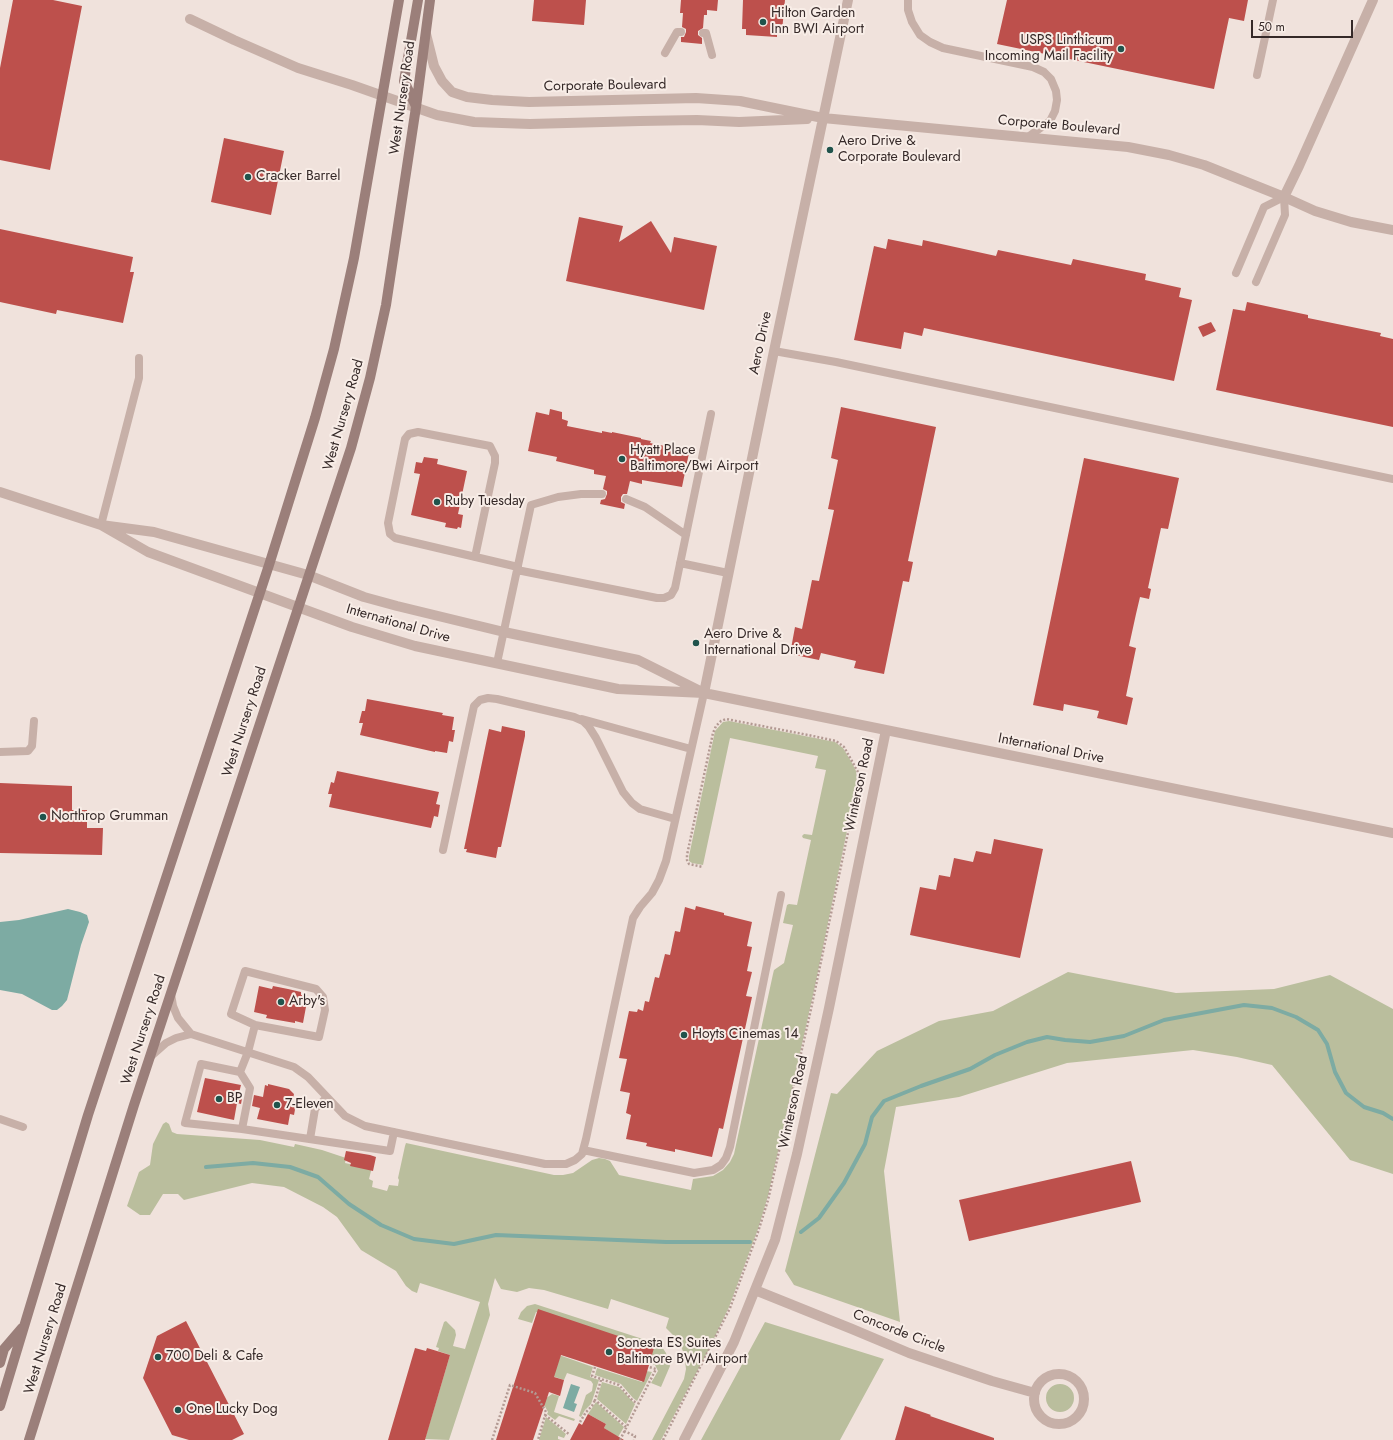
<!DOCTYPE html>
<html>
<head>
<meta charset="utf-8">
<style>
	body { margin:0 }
	#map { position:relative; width:1393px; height:1440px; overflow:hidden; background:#f0e2dc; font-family:Jost,sans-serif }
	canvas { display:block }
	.scale { position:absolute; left:1251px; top:20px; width:102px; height:18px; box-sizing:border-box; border:2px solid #352928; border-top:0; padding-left:5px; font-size:12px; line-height:14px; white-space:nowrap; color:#352928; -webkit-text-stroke:3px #f8ede7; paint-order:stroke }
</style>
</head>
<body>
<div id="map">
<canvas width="1393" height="1440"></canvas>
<div class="scale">50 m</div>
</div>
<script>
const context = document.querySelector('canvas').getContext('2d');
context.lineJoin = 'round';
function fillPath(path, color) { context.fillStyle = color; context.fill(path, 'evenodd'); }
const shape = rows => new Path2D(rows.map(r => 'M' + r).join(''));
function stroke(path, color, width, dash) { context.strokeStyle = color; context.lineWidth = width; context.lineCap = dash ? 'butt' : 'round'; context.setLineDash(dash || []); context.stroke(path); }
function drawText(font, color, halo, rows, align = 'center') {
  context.font = font + ' Jost,sans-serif'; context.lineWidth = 4; context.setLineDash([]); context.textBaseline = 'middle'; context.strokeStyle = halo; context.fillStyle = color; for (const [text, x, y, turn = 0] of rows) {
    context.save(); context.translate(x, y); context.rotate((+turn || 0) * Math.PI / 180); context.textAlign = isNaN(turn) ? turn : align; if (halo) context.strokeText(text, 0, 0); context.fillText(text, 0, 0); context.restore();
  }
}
fillPath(shape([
	[729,721,835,742,843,748,852,763,856,771,857,782,815,986,768,1196,758,1229,729,1307,709,1349,661,1440,652,1440,684,1379,686,1369,684,1354,679,1341,666,1328,669,1318,611,1299,608,1309,544,1290,529,1288,517,1292,501,1289,495,1278,488,1304,490,1315,449,1440,425,1439,450,1355,438,1351,439,1348,436,1347,444,1322,446,1321,455,1330,456,1335,453,1346,465,1349,480,1302,420,1283,417,1293,412,1291,406,1286,396,1271,361,1250,337,1217,323,1207,284,1187,252,1183,184,1200,178,1194,163,1194,150,1215,140,1215,127,1206,139,1172,150,1165,153,1144,163,1124,166,1122,169,1124,172,1132,177,1134,260,1140,294,1147,295,1144,322,1150,346,1158,345,1163,368,1168,372,1167,369,1179,373,1181,372,1187,387,1191,389,1185,398,1186,399,1180,398,1178,405,1146,406,1143,554,1175,563,1175,573,1173,592,1160,599,1158,605,1159,610,1161,619,1175,691,1190,693,1179,713,1176,723,1170,730,1162,734,1154,773,974,774,970,784,963,793,925,783,923,787,905,789,904,797,905,811,840,803,838,802,836,804,834,812,835,826,770,815,768,818,756,730,738,703,865,692,863,689,861,689,856,715,731,723,722],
	[1068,972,1176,993,1274,989,1330,975,1393,1009,1393,1174,1350,1160,1272,1065,1237,1057,1193,1050,1067,1063,959,1097,896,1107,884,1171,900,1322,794,1285,785,1271,831,1093,837,1094,877,1051,939,1021,993,1011],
	[535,1304,655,1343,662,1347,666,1353,670,1366,661,1387,651,1383,658,1371,655,1365,648,1363,652,1350,536,1312,532,1323,518,1319,521,1312,527,1306],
	[765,1322,884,1359,840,1440,701,1440],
	[559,1355,593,1367,590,1377,599,1380,591,1404,585,1410,581,1417,579,1416,586,1395,592,1391,593,1384,591,1381,567,1373,564,1380,552,1376],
	[597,1368,642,1382,646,1371,652,1372,637,1401,633,1398,621,1384,595,1375],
	[602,1382,619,1387,635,1404,626,1424,597,1399],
	'1046 1398a14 14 0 1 1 28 0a14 14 0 1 1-28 0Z',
	[552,1394,559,1396,554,1412,575,1419,574,1421,559,1416,555,1420,547,1414,548,1412,542,1401],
	[596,1402,624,1427,618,1437,604,1428,606,1424,588,1414],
	[546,1417,566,1434,564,1438,558,1436,558,1439,561,1440,539,1440]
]), '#babe9d');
fillPath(shape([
	[68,909,80,912,87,915,89,922,81,945,67,1000,62,1006,57,1010,52,1010,22,994,0,990,0,922,19,920],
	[571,1384,580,1387,574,1403,577,1404,574,1412,563,1408]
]), '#7daba3');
stroke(shape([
	[206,1167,253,1163,290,1167,318,1177,349,1204,381,1225,414,1239,454,1244,496,1235,666,1242,750,1242],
	[801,1232,819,1218,844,1183,865,1144,872,1117,884,1101,921,1086,970,1069,995,1055,1027,1042,1047,1037,1065,1040,1090,1042,1124,1036,1164,1020,1244,1005,1272,1008,1296,1017,1318,1030,1327,1044,1335,1072,1346,1093,1364,1107,1383,1113,1393,1119]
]), '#7daba3', 4);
fillPath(shape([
	[13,0,53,0,82,6,50,170,0,160,0,68],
	[534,0,586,0,584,25,532,21],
	[681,0,718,0,717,11,707,10,707,15,704,15,703,28,698,31,698,35,702,38,702,44,681,42,681,37,684,37,686,32,686,29,682,27,683,13,680,13],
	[743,0,785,0,782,31,777,31,777,37,746,35,746,29,742,29],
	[1007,0,1248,0,1244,21,1229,18,1214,89,997,44],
	[224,138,284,151,271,215,211,202],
	[579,217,623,226,619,242,651,221,671,253,674,237,717,246,704,310,566,281],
	[0,229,133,257,130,272,134,272,123,323,57,310,56,314,0,302],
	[888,239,922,246,923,240,996,256,998,250,1071,265,1073,259,1146,274,1145,280,1181,288,1179,297,1192,300,1174,381,924,328,922,336,904,332,901,349,854,340,874,246,886,249],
	[1247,302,1308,315,1308,318,1381,333,1380,336,1393,339,1393,427,1216,390,1233,309,1245,311],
	[1211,322,1216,331,1203,337,1198,327],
	[841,407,936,427,908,561,913,562,909,582,903,581,884,674,854,668,856,661,821,653,819,660,790,654,795,627,802,629,812,580,819,581,834,510,828,509,838,460,831,458],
	[550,409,562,412,562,419,568,421,567,426,602,433,602,431,612,433,612,432,641,438,641,439,651,441,650,443,670,447,669,449,689,453,682,487,642,480,642,484,630,481,627,494,623,494,621,497,621,502,625,504,624,509,600,504,601,500,605,499,607,494,607,491,603,489,606,476,594,474,594,470,556,461,557,457,528,451,536,412,549,415],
	[424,457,438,459,437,464,467,471,458,514,463,515,461,528,458,527,457,529,445,527,446,523,411,515,420,474,414,473,416,462,422,463],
	[1084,458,1179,478,1168,529,1161,528,1148,588,1151,589,1149,599,1140,597,1136,614,1129,646,1136,648,1126,696,1133,698,1127,725,1097,718,1099,711,1064,704,1063,711,1033,705],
	[367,699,443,713,442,715,454,717,452,730,455,730,453,742,449,741,447,753,435,751,435,752,360,735,363,723,359,723,362,711,365,711],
	[502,726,525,731,525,736,501,847,498,847,496,858,466,852,467,849,464,849,489,729,501,732],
	[337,771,439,792,436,804,440,805,438,817,434,816,431,828,329,807,332,794,328,794,331,782,334,783],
	[0,783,72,786,72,810,87,810,87,828,103,828,102,855,0,853],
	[994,839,1043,849,1020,958,910,935,920,887,936,890,939,875,950,877,954,858,973,862,976,851,991,854],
	[696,906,724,913,724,915,752,922,747,946,752,947,747,971,752,972,746,996,752,997,723,1129,719,1128,712,1157,675,1149,675,1152,646,1146,647,1143,626,1139,631,1115,626,1113,630,1093,620,1091,627,1059,619,1058,629,1011,637,1012,638,1009,643,1011,645,1001,649,1002,655,977,659,978,665,954,670,955,675,931,680,932,685,907,695,910],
	[259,986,272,989,273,986,288,989,301,992,301,995,308,996,303,1023,295,1021,295,1023,266,1018,267,1015,254,1012],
	[205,1078,241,1085,239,1093,243,1093,241,1104,237,1103,234,1120,197,1112],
	[268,1084,289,1089,294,1094,292,1103,296,1104,294,1115,290,1114,288,1125,257,1119,260,1108,252,1106,254,1095,263,1097,265,1085,268,1086],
	[346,1151,370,1155,376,1157,373,1171,350,1166,351,1163,344,1160],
	[1131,1161,1141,1202,969,1241,959,1200],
	[538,1309,654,1348,644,1382,561,1355,554,1377,564,1380,560,1396,549,1392,533,1440,496,1440],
	[186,1321,244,1434,232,1440,189,1440,172,1435,143,1378,157,1336],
	[415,1348,426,1351,427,1348,450,1355,425,1440,388,1440],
	[905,1406,931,1415,930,1416,994,1438,994,1440,895,1440],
	[588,1414,606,1424,604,1428,624,1440,570,1440,579,1423,582,1425]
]), '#bd504c');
stroke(shape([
	[595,1367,592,1376,619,1385,633,1401,638,1403],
	[601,1380,595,1400,626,1427],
	[545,1415,570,1435],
	[580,1422,586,1412,592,1406,595,1400],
	[624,1431,635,1436,634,1440],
	[492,1440,510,1385,535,1393,546,1412,538,1440],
	[620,1440,656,1369,649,1367],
	[663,1440,730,1308,758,1232,768,1200,811,1009,858,785,858,772,844,747,836,741,808,735,726,719,721,721,716,726,713,733,687,855,687,860,689,864,703,867]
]), '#b39a93', 2.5, [2, 2]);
stroke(shape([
	[908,0,908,10,912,22,920,35,930,42,943,48,1033,67,1044,72,1051,79,1056,91,1057,100,1055,111,1050,121,1028,137],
	[703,33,706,33,712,55],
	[665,53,677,32,681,32],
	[1257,75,1273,0],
	[1236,273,1264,207,1284,197,1285,215,1256,282],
	[774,351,836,362,1393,479],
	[626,499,645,507,686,535],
	[101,525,139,378,139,358],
	[475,557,495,463,495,456,490,446,418,432,409,434,405,439,388,523,390,534,395,538,518,567],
	[680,563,728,573],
	[517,570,657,598,664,598,671,595,675,588,711,414],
	[497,663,531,505,558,497,581,494,602,494],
	[582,719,691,749],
	[0,752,28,751,32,746,34,721],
	[443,850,474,706,480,700,488,698,497,699,574,717,583,721,589,727,596,738,623,792,632,803,640,809,675,819],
	[171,994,173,1006,178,1018,191,1034,294,1067,308,1077,345,1116,365,1126,545,1164,566,1164,575,1160,582,1154,586,1139,633,918,640,907,652,893,659,880,666,861,704,693],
	[255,1025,319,1037,325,1010,323,997,316,989,245,971,231,1014,255,1025,248,1052,240,1072,201,1064,185,1123,242,1129,390,1151,394,1132],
	[149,1058,166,1043,176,1038,191,1034],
	[240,1072,250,1088,242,1129],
	[0,1119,23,1127],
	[310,1139,315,1109,327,1097],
	[583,1150,694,1173,713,1170,721,1165,726,1158,730,1147,781,895]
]), '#c7b0a8', 8);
stroke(shape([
	[1373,0,1299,166,1284,197,1315,211,1351,222,1393,230],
	[190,19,234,40,298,68,352,85,437,115,474,122,530,124,640,121,697,120,739,122,807,119],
	[426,34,434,66,442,81,452,92,467,97,492,100,529,102,696,98,740,101,823,118,1128,147,1169,155,1204,165,1284,197],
	[0,492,101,525,154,532,308,575,364,597,397,606,504,632,638,660,700,691],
	[101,525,148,552,352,627,415,646,618,689,704,693,1393,833],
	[704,693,774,351,848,0],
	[755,1290,852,1329,909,1353,992,1381,1035,1393],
	'1034 1399a25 25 0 1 1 50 0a25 25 0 1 1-50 0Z',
	[684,1440,734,1342,775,1240,797,1154,829,1008,886,730]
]), '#c7b0a8', 10);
stroke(shape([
	[416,106,404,81,418,0],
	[0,1363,4,1349,22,1328],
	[0,1406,88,1115,269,565,315,418,334,349,354,258,399,0],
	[29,1440,134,1105,351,448,370,378,386,305,416,107,430,0]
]), '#9b7f7a', 10);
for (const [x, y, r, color] of [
	[763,22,4,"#20534c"],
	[1121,49,4,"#20534c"],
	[830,150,4,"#20534c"],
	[248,177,4,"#20534c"],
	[622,459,4,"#20534c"],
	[437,502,4,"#20534c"],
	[696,643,4,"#20534c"],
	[43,817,4,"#20534c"],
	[281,1002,4,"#20534c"],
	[684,1035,4,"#20534c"],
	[219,1099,4,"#20534c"],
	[277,1105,4,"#20534c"],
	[609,1352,4,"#20534c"],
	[158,1357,4,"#20534c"],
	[178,1410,4,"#20534c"]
]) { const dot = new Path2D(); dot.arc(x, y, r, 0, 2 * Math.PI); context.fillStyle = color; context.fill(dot); stroke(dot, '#f8ede7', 1.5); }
drawText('14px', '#352928', '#f8ede7', [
	["Hilton Garden",771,14],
	["Inn BWI Airport",771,30],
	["USPS Linthicum",1113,41,"right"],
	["Incoming Mail Facility",1113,57,"right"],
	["Aero Drive &",838,142],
	["Corporate Boulevard",838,158],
	["Cracker Barrel",256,177],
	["Hyatt Place",630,451],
	["Baltimore/Bwi Airport",630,467],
	["Ruby Tuesday",445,502],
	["Aero Drive &",704,635],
	["International Drive",704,651],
	["Northrop Grumman",51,817],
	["Arby's",289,1002],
	["Hoyts Cinemas 14",692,1035],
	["BP",227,1099],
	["7-Eleven",285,1105],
	["Sonesta ES Suites",617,1344],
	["Baltimore BWI Airport",617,1360],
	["700 Deli & Cafe",166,1357],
	["One Lucky Dog",186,1410]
], 'left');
drawText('14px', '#352928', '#f8ede7', [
	["Corporate Boulevard",605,86,-1],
	["West Nursery Road",403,98,-82],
	["Corporate Boulevard",1059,126,5],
	["Aero Drive",761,343,-78],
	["West Nursery Road",344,415,-74],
	["International Drive",398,624,16],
	["West Nursery Road",245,722,-72],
	["International Drive",1051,749,11],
	["Winterson Road",860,785,-78],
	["West Nursery Road",144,1030,-72],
	["Winterson Road",794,1102,-78],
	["Concorde Circle",899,1332,21],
	["West Nursery Road",46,1339,-73]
]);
</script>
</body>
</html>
